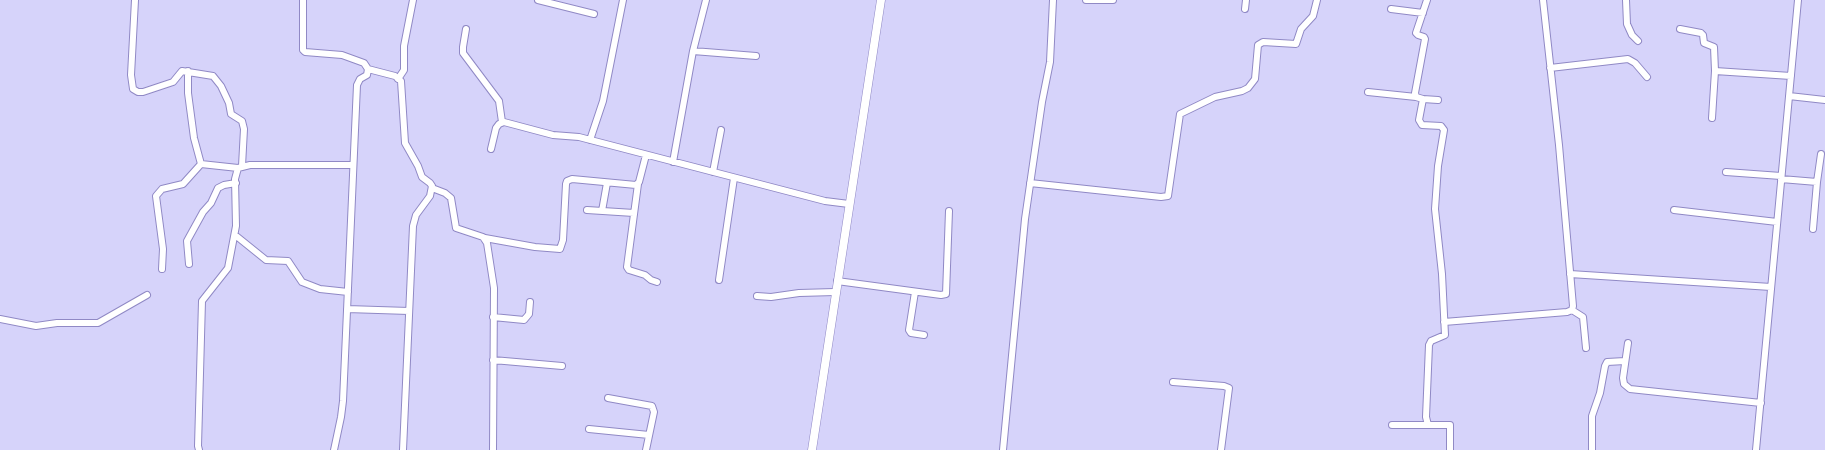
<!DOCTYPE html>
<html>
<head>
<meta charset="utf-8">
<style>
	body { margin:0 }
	canvas { display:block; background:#d6d3fa }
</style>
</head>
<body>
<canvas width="1825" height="450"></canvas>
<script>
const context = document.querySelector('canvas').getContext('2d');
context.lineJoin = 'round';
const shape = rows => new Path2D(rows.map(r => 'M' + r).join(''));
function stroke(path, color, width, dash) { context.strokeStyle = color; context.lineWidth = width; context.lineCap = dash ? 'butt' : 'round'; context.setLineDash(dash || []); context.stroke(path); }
const minor = shape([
	[135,0,131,75,133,89,138,92,143,92,173,82,182,71,213,76,221,86,229,103,231,114,242,121,244,129,242,166],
	[303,0,303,50,305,52,342,55,364,63,368,69,367,75,360,79,357,85,343,401,341,417,334,450],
	[538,0,594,14],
	[1086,0,1113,0],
	[1626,0,1627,24,1632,35,1638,41],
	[1245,9,1246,0],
	[1391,9,1423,13],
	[466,29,463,47,463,53,499,101,502,122],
	[1680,29,1701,33,1703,35,1704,43,1714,47,1715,71,1791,76],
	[693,51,756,56],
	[1550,68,1628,59,1635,63,1647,77],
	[368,69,395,76,401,81,405,143,418,166,422,177,430,183,432,186,430,196,416,215,413,226,403,450],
	[188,71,188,93,194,138,201,164,238,168],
	[398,79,404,70,404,46,413,0],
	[1368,92,1416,97],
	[1789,96,1825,100],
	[1423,99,1416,97,1415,93,1425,39,1424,37,1418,35,1416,33,1427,0],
	[1438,100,1423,99,1419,120,1422,125,1441,126,1444,130,1438,166,1435,209,1442,274,1445,335,1431,341,1429,345,1426,417,1428,425,1450,425,1450,450],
	[1712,118,1715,71],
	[590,140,603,101,623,0],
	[491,149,496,128,499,124,504,122,553,135,579,137,825,201,849,204],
	[673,162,693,51,706,0],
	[713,172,721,130],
	[1726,172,1781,176],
	[1781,179,1817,182,1821,154],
	[1030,183,1161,197,1168,196,1180,114,1215,97,1242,91,1248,88,1255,79,1258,45,1263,42,1296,44,1301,29,1313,16,1317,0],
	[638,184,627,267,629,270,645,275,651,280,657,282],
	[432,188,445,193,451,198,456,228,483,237,487,243,494,288,493,450],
	[587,210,634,213],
	[1674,210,1777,222],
	[602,211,607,183],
	[1813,229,1817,182],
	[235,235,266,260,288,261,302,282,320,289,348,292],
	[485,238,535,247,560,249,563,240,566,184,567,181,572,179,636,185,639,182,646,155],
	[189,264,187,241,203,212,211,203,218,188,224,185,236,183],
	[162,269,163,249,156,196,162,189,183,184,201,164],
	[1570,274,1771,287],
	[719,280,734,178],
	[837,281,941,295,946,294,949,211],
	[915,292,909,330,911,333,924,335],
	[757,296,771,297,799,293,835,292],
	[347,309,409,311],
	[1572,310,1583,317,1586,348],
	[493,317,524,320,529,314,530,302],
	[0,319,36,326,57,323,98,323,147,295],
	[1444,322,1567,312,1572,310,1573,306,1559,145,1543,0],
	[1628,343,1623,378,1624,384,1630,389,1761,403],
	[493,360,562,366],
	[1173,382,1224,386,1229,388,1221,450],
	[608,398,652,406,654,412,646,450],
	[1392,425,1428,425],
	[589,429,649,435],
	[199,450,198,446,202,301,228,268,236,226,235,179,238,168,250,165,353,165],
	[1003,450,1025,219,1042,102,1050,62,1053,0],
	[1592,450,1592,416,1600,393,1605,366,1607,362,1625,361],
	[1756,450,1798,0]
]);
const tertiary = shape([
	[812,450,881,0]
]);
stroke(minor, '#9089c5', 8);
stroke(tertiary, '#9089c5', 9);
stroke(minor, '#fff', 6);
stroke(tertiary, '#fff', 8);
</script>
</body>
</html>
